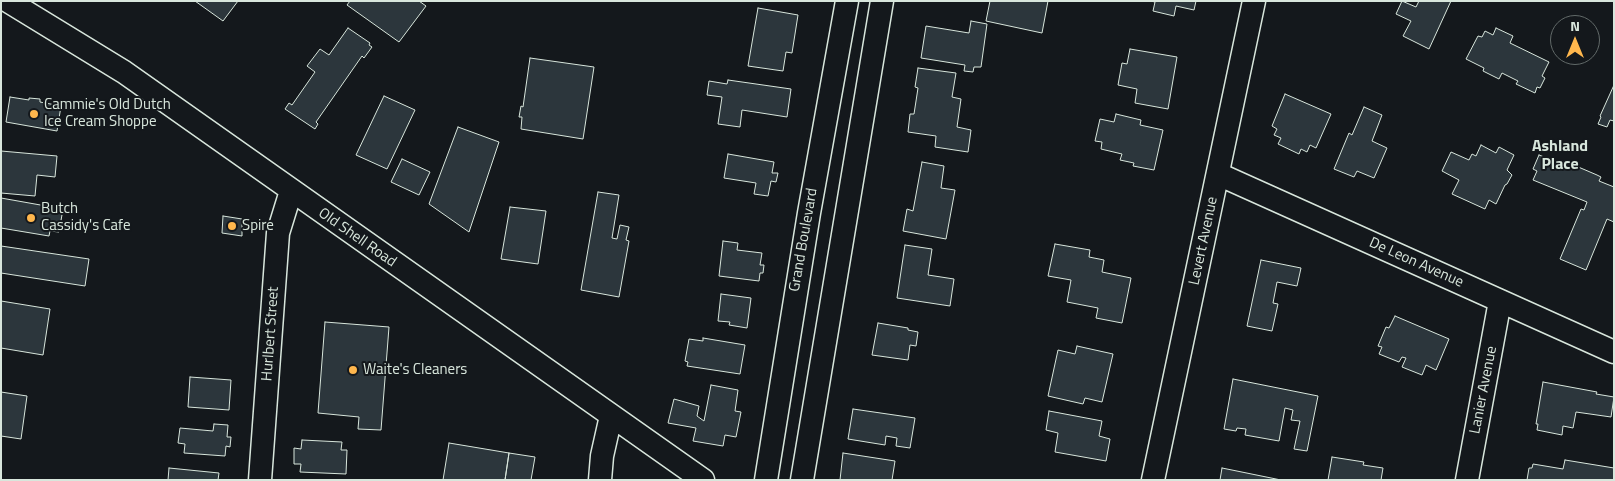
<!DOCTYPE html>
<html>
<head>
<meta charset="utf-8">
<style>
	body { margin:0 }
	#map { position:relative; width:1615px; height:481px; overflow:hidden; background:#14181c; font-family:"Titillium Web",sans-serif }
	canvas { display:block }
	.frame { position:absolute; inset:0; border:2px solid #d8e6dc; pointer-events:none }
	.north { position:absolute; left:1550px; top:15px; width:50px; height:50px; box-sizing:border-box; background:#14181c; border:1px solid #626a69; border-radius:50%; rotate:0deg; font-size:14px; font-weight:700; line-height:20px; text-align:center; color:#d8e6dc }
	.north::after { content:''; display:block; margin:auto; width:18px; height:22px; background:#ffb74d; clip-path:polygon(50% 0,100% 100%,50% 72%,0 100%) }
</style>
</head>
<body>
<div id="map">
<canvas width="1615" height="481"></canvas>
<div class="frame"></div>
<div class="north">N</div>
</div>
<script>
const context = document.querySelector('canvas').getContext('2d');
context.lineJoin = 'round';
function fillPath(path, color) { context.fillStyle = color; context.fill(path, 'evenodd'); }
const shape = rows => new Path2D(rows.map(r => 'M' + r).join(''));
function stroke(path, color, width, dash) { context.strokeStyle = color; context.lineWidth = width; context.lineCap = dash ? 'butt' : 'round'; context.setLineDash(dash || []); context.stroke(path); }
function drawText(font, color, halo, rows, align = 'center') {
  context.font = font + ' "Titillium Web",sans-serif'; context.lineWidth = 4; context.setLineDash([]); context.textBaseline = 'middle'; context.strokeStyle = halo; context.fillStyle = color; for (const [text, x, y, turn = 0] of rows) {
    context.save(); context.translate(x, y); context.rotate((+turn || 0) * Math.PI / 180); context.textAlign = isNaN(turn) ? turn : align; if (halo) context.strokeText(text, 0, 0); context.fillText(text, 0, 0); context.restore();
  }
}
const building = shape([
	[195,1,238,1,223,21,195,1],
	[350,1,419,1,426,6,399,42,347,5,350,1],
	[990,1,1048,1,1042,33,986,21,990,1],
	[1151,1,1196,1,1194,10,1176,6,1174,16,1153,11,1155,2,1151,1],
	[1402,1,1416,7,1419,1,1451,1,1429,49,1403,36,1411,21,1396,14,1402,1],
	[758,8,798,15,792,53,786,52,783,71,748,66,758,8],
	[971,21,987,24,981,67,974,67,973,72,964,71,965,65,921,58,926,26,969,33,971,21],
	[348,28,370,43,369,45,372,47,364,58,362,56,316,122,318,124,315,129,285,109,289,103,292,105,315,72,307,66,320,49,329,55,348,28],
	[1496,28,1513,36,1510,43,1549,62,1542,76,1545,78,1540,88,1537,87,1535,93,1516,84,1518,81,1502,73,1499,79,1483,71,1484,68,1466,59,1478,36,1482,37,1485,31,1493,35,1496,28],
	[1130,49,1177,57,1168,109,1135,103,1137,89,1118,85,1122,63,1127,64,1130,49],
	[530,58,594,67,583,139,521,129,522,117,519,117,521,106,523,107,530,58],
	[918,68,956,73,952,97,961,99,957,127,971,130,968,152,935,147,936,136,908,132,910,114,914,114,918,88,915,87,918,68],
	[728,80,791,89,787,117,742,110,740,127,718,124,722,97,707,95,709,81,727,84,728,80],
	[1614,85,1614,121,1610,120,1607,127,1598,124,1601,117,1600,116,1614,85],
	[1285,94,1331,114,1316,148,1310,145,1307,152,1301,149,1299,154,1278,144,1281,138,1274,135,1277,129,1272,126,1285,94],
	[384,96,415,110,387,169,356,155,384,96],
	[10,97,29,100,29,98,40,99,40,102,61,106,57,131,6,122,10,97],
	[1364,107,1382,115,1372,141,1387,148,1374,178,1357,171,1354,177,1334,169,1349,133,1352,135,1364,107],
	[1116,114,1141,120,1140,125,1163,130,1154,170,1133,166,1134,163,1120,160,1122,154,1101,149,1102,142,1095,141,1100,119,1114,122,1116,114],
	[458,127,499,142,469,232,429,204,458,127],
	[1481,145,1496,153,1499,147,1514,155,1507,170,1512,175,1507,184,1505,185,1496,204,1489,200,1485,209,1452,194,1459,180,1442,171,1451,152,1469,160,1472,154,1476,156,1481,145],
	[1,151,57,156,55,177,37,175,35,196,1,193,1,151],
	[728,154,774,162,772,173,778,173,776,182,771,181,768,196,754,194,756,183,724,178,728,154],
	[1539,155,1574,169,1576,166,1597,175,1601,177,1599,181,1614,187,1614,222,1607,219,1586,270,1560,259,1581,209,1584,210,1587,202,1533,180,1537,171,1533,169,1539,155],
	[402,159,430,172,419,195,391,182,402,159],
	[922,162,944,166,941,188,955,190,946,239,903,231,907,209,913,211,922,162],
	[598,192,619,195,612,238,617,239,620,225,629,227,626,240,629,241,619,297,581,290,598,192],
	[1,198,63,209,59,232,50,231,49,236,1,228,1,198],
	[510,207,546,211,538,264,501,259,510,207],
	[223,216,242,219,242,236,222,233,223,216],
	[723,241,738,243,737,250,762,253,760,265,764,265,763,273,760,273,759,281,719,276,723,241],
	[1055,244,1090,250,1089,257,1104,260,1102,272,1131,278,1122,323,1096,318,1098,308,1067,302,1071,280,1048,276,1055,244],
	[905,245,932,249,928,275,954,279,950,306,897,298,905,245],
	[1,246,89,259,85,286,1,273,1,246],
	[1261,260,1301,268,1297,286,1277,282,1273,303,1278,304,1272,331,1247,326,1261,260],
	[721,294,751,298,747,328,729,325,730,322,718,321,721,294],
	[1,301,50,309,43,355,1,348,1,301],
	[1395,316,1449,339,1436,370,1426,365,1422,375,1402,367,1406,358,1402,357,1399,362,1379,354,1382,347,1378,346,1386,327,1389,328,1395,316],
	[325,322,389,327,381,430,358,429,359,417,318,413,325,322],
	[878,323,908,328,908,330,918,332,916,346,910,345,908,360,872,355,878,323],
	[703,338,745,345,740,374,687,366,688,362,685,361,689,339,703,341,703,338],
	[1077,346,1113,354,1102,402,1085,398,1083,404,1048,396,1058,350,1075,354,1077,346],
	[190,377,231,380,229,410,188,407,190,377],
	[1233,379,1318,396,1307,451,1294,449,1300,421,1291,420,1293,410,1285,408,1279,441,1245,435,1246,429,1237,428,1236,431,1224,429,1233,379],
	[1543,382,1597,392,1596,394,1614,397,1611,417,1576,412,1573,428,1563,426,1562,435,1537,430,1538,424,1536,424,1543,382],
	[711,385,738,390,735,411,741,412,736,437,725,435,723,446,693,441,696,428,668,423,674,399,699,406,697,416,704,421,711,385],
	[1,392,27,396,21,439,1,436,1,392],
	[853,409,915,418,910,448,896,446,897,438,886,436,885,445,848,439,853,409],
	[1049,411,1102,421,1099,436,1110,439,1106,461,1055,452,1058,433,1046,430,1049,411],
	[214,424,228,425,227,437,231,437,230,447,226,446,225,456,184,453,185,444,178,443,180,428,213,431,214,424],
	[302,440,342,442,341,450,347,450,346,474,300,472,301,464,294,464,294,448,301,449,302,440],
	[449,443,509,453,505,480,443,480,449,443],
	[509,453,535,457,531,480,505,480,509,453],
	[843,453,895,461,892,480,840,480,843,453],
	[1332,457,1364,462,1363,465,1383,468,1381,480,1328,480,1332,457],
	[1565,460,1614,468,1614,480,1527,480,1529,468,1532,468,1533,464,1563,469,1565,460],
	[169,468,219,473,218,480,168,480,169,468],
	[1222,468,1281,480,1220,480,1222,468]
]);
fillPath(building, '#2c363c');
stroke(building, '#d8e6dc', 1);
const minor = shape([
	[8,1,124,72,703,480],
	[1218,174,1614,352],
	[260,480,278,233,291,191],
	[600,480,602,456,611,416],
	[766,480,809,213,847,1],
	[802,480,882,1],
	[1153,480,1254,1],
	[1467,480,1500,301]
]);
stroke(minor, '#d8e6dc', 25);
stroke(minor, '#14181c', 22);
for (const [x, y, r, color] of [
	[34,114,5,"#ffb74d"],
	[31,218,5,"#ffb74d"],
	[232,226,5,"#ffb74d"],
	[353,370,5,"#ffb74d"]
]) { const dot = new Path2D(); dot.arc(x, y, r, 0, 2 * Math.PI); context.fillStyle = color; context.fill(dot); stroke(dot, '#14181c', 2); }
drawText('15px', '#d8e6dc', '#14181c', [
	["Cammie's Old Dutch",44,105],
	["Ice Cream Shoppe",44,122],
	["Butch",41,209],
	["Cassidy's Cafe",41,226],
	["Spire",242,226],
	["Waite's Cleaners",363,370]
], 'left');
drawText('15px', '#d8e6dc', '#14181c', [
	["Old Shell Road",357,238,35],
	["Grand Boulevard",804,240,-80],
	["Levert Avenue",1204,241,-78],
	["De Leon Avenue",1416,263,24],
	["Hurlbert Street",271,334,-86],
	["Lanier Avenue",1484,390,-79]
]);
drawText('bold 16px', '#d8e6dc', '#14181c', [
	["Ashland",1560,147],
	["Place",1560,165]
]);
</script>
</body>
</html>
